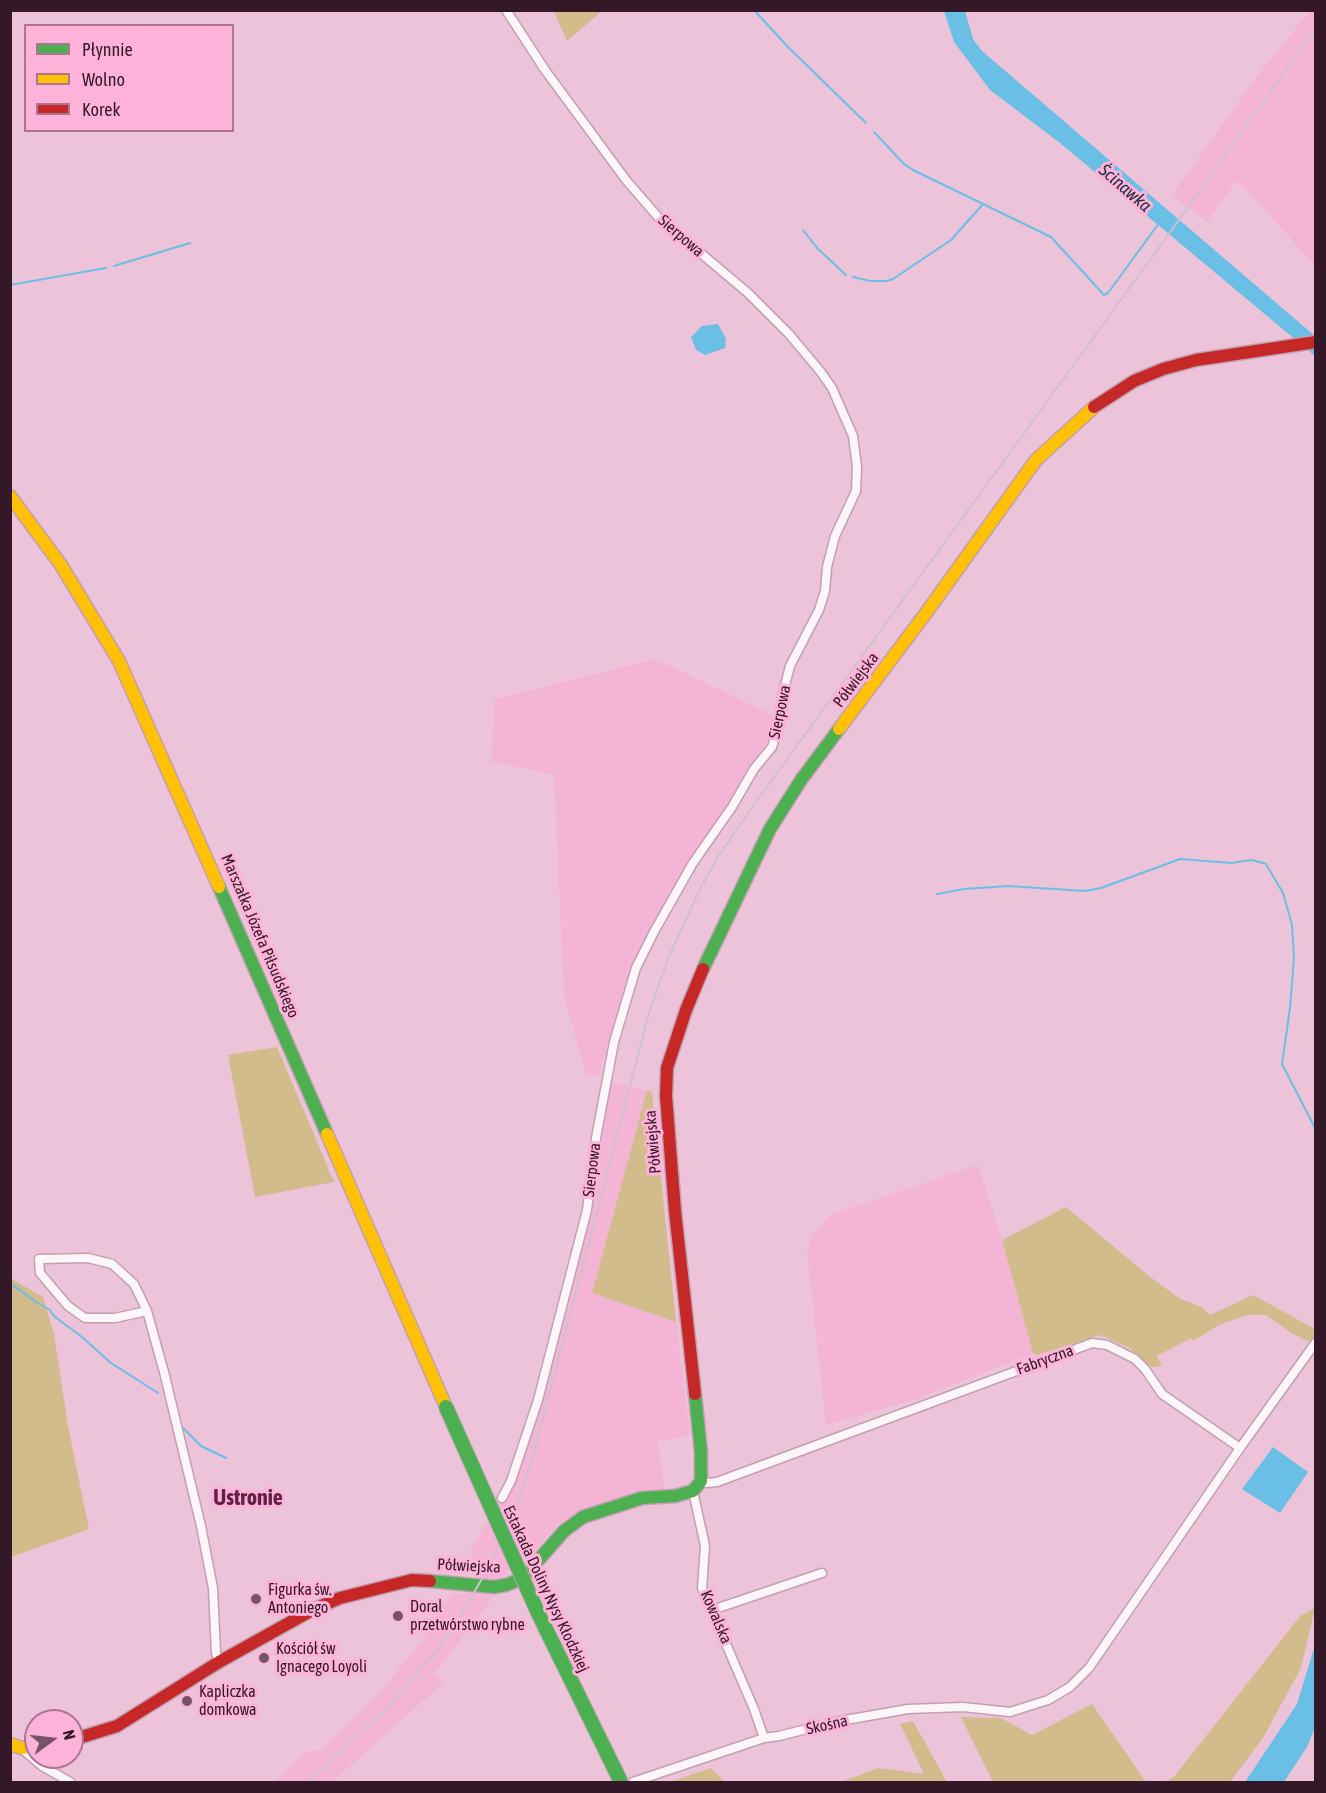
<!DOCTYPE html>
<html>
<head>
<meta charset="utf-8">
<style>
	body { margin:0 }
	#map { position:relative; width:1326px; height:1793px; overflow:hidden; background:#ecc3d9; font-family:"Asap Condensed",sans-serif }
	canvas { display:block }
	.frame { position:absolute; inset:0; border:12px solid #341828; pointer-events:none }
	.legend { position:absolute; left:24px; top:24px; width:210px; height:108px; box-sizing:border-box; background:#fdb2da; border:2px solid #ad7493; margin:0; padding:8px 10px; list-style:none; font-size:18px; color:#341828 }
	.legend li { display:flex; align-items:center; gap:12px; height:30px }
	.legend b { width:30px; border:2px solid #ad7493 }
	.north { position:absolute; left:24px; top:1709px; width:60px; height:60px; box-sizing:border-box; background:#fdb2da; border:2px solid #ad7493; border-radius:50%; rotate:75deg; font-size:16px; font-weight:700; line-height:24px; text-align:center; color:#341828 }
	.north::after { content:''; display:block; margin:auto; width:21px; height:27px; background:#745466; clip-path:polygon(50% 0,100% 100%,50% 72%,0 100%) }
</style>
</head>
<body>
<div id="map">
<canvas width="1326" height="1793"></canvas>
<div class="frame"></div>
<ul class="legend">
<li><b style="height:8px;background:#4caf50"></b>Płynnie</li>
<li><b style="height:8px;background:#ffc107"></b>Wolno</li>
<li><b style="height:8px;background:#c62828"></b>Korek</li>
</ul>
<div class="north">N</div>
</div>
<script>
const context = document.querySelector('canvas').getContext('2d');
context.lineJoin = 'round';
function fillPath(path, color) { context.fillStyle = color; context.fill(path, 'evenodd'); }
const shape = rows => new Path2D(rows.map(r => 'M' + r).join(''));
function stroke(path, color, width, dash) { context.strokeStyle = color; context.lineWidth = width; context.lineCap = dash ? 'butt' : 'round'; context.setLineDash(dash || []); context.stroke(path); }
function drawText(font, color, halo, rows, align = 'center') {
  context.font = font + ' "Asap Condensed",sans-serif'; context.lineWidth = 6; context.setLineDash([]); context.textBaseline = 'middle'; context.strokeStyle = halo; context.fillStyle = color; for (const [text, x, y, turn = 0] of rows) {
    context.save(); context.translate(x, y); context.rotate((+turn || 0) * Math.PI / 180); context.textAlign = isNaN(turn) ? turn : align; if (halo) context.strokeText(text, 0, 0); context.fillText(text, 0, 0); context.restore();
  }
}
fillPath(shape([
	[1310,11,1316,11,1315,265,1237,180,1207,222,1172,195,1258,75],
	[655,659,772,715,775,728,712,830,690,861,632,966,598,1077,586,1074,564,996,554,775,491,761,495,699],
	[609,1082,647,1090,592,1293,676,1322,690,1435,658,1442,665,1493,633,1496,559,1523,529,1557,524,1547,503,1577,494,1596,435,1673,443,1683,332,1782,275,1782,304,1752,320,1750,359,1713,387,1684,424,1638,452,1594,465,1594,477,1576,470,1551,486,1523,514,1484,531,1433,595,1194],
	[978,1165,1002,1240,1033,1353,920,1398,826,1425,807,1251,812,1235,832,1214]
]), '#f4b4d6');
fillPath(shape([
	[554,11,602,11,567,41],
	[277,1047,334,1182,255,1197,228,1055],
	[647,1090,652,1092,676,1322,592,1293],
	[1066,1207,1149,1276,1179,1298,1203,1308,1210,1315,1253,1295,1315,1329,1315,1339,1307,1341,1293,1334,1266,1315,1247,1315,1219,1325,1193,1341,1191,1338,1157,1356,1162,1366,1153,1367,1147,1365,1130,1348,1100,1335,1037,1355,1033,1353,1002,1240],
	[10,1278,43,1297,54,1334,68,1426,89,1529,11,1557],
	[1315,1608,1301,1668,1263,1738,1230,1782,1165,1782,1174,1777,1301,1615],
	[1092,1704,1146,1782,993,1782,961,1717,1001,1718,1032,1735],
	[913,1721,947,1782,841,1782,878,1768,924,1774,900,1724],
	[711,1768,725,1782,670,1782]
]), '#d2bc8b');
fillPath(shape([
	[944,11,965,11,973,39,982,51,1315,336,1315,356,1060,143,990,90,954,42],
	[718,324,726,339,725,348,705,355,696,350,691,337,702,326],
	[1273,1447,1308,1472,1280,1513,1242,1489],
	[1315,1645,1315,1728,1307,1747,1284,1782,1245,1782,1297,1704]
]), '#6abfe6');
stroke(shape([
	[754,10,786,45,866,123],
	[874,132,904,164,913,170,1051,237,1104,295,1108,293,1159,223],
	[803,230,818,249,846,275],
	[114,266,190,243],
	[853,277,870,281,886,281,893,279,951,240,983,204],
	[10,285,106,268],
	[937,894,964,889,1008,886,1085,891,1101,888,1180,859,1231,863,1252,860,1266,864,1283,893,1292,925,1294,958,1290,1008,1282,1064,1316,1130],
	[10,1283,36,1302,50,1310,54,1316,82,1337,111,1363,158,1393],
	[182,1427,201,1446,226,1458]
]), '#6abfe6', 2);
const street = shape([
	[147,1311,115,1318,85,1318,68,1306,40,1273,39,1259,88,1258,112,1264,134,1284,147,1311,164,1372,201,1526,213,1588,216,1653,219,1662],
	[701,1481,707,1483,717,1482,1092,1343,1107,1345,1135,1359,1145,1369,1162,1394,1240,1448,1316,1342],
	[693,1491,705,1546,702,1588,754,1709,764,1738],
	[502,1498,511,1481,538,1400,587,1210,596,1138,614,1042,636,968,655,930,693,863,732,807,754,769,772,747,780,723,782,697,790,666,819,610,825,591,827,567,835,536,856,491,857,467,853,436,832,388,820,371,789,334,748,293,658,217,626,180,545,70,506,10],
	[712,1610,822,1573],
	[21,1748,42,1766,70,1782],
	[633,1782,764,1738,779,1736,834,1722,908,1709,963,1707,1010,1712,1048,1700,1070,1687,1089,1668,1240,1448]
]);
const fast = shape([
	[219,887,327,1134],
	[703,969,770,829,801,780,839,729],
	[430,1581,494,1587,506,1585,519,1580,527,1573,564,1531,583,1517,642,1498,675,1496,693,1491,701,1481,701,1452,695,1394]
]);
const slow = shape([
	[10,496,61,565,119,661,219,887],
	[839,729,926,613,1036,460,1094,407],
	[327,1134,446,1407],
	[10,1744,21,1748,36,1746]
]);
const jam = shape([
	[1094,407,1134,381,1163,369,1196,360,1316,342],
	[695,1394,675,1211,666,1096,667,1068,686,1010,703,969],
	[72,1740,117,1726,219,1662,314,1609,340,1598,412,1580,430,1581]
]);
stroke(street, '#c0a0b1', 11);
stroke(fast, '#c0a0b1', 15);
stroke(slow, '#c0a0b1', 15);
stroke(jam, '#c0a0b1', 15);
stroke(street, '#fcf6f9', 8);
stroke(fast, '#4caf50', 12);
stroke(slow, '#ffc107', 12);
stroke(jam, '#c62828', 12);
stroke(shape([
	[308,1782,390,1705,438,1649,455,1625,483,1577,515,1510,531,1464,649,1013,668,959,699,891,718,857,748,813,1187,209,1316,28]
]), '#cec2c9', 2);
const fastBridge = shape([
	[446,1407,539,1615,621,1782]
]);
stroke(fastBridge, '#aea6ac', 16, []);
stroke(fastBridge, '#4caf50', 14);
for (const [x, y, r, color] of [
	[256,1599,6,"#745466"],
	[398,1616,6,"#745466"],
	[264,1658,6,"#745466"],
	[187,1701,6,"#745466"]
]) { const dot = new Path2D(); dot.arc(x, y, r, 0, 2 * Math.PI); context.fillStyle = color; context.fill(dot); stroke(dot, '#fdb2da', 2); }
drawText('16px', '#341828', '#fdb2da', [
	["Sierpowa",681,236,41],
	["Półwiejska",856,680,-53],
	["Sierpowa",780,712,-78],
	["Marszałka Józefa Piłsudskiego",260,936,67],
	["Półwiejska",653,1142,-95],
	["Sierpowa",592,1170,-83],
	["Fabryczna",1045,1360,-20],
	["Półwiejska",469,1566,3],
	["Estakada Doliny Nysy Kłodzkiej",546,1589,65],
	["Kowalska",716,1617,67],
	["Skośna",827,1725,-13]
]);
drawText('16px', '#341828', '#fdb2da', [
	["Figurka św.",268,1590],
	["Antoniego",268,1608],
	["Doral",410,1607],
	["przetwórstwo rybne",410,1625],
	["Kościół św",276,1649],
	["Ignacego Loyoli",276,1667],
	["Kapliczka",199,1692],
	["domkowa",199,1710]
], 'left');
drawText('italic 18px', '#16313c', '#fdb2da', [
	["Ścinawka",1125,188,41]
]);
drawText('bold 22px', '#602248', '#fdb2da', [
	["Ustronie",248,1498]
]);
</script>
</body>
</html>
